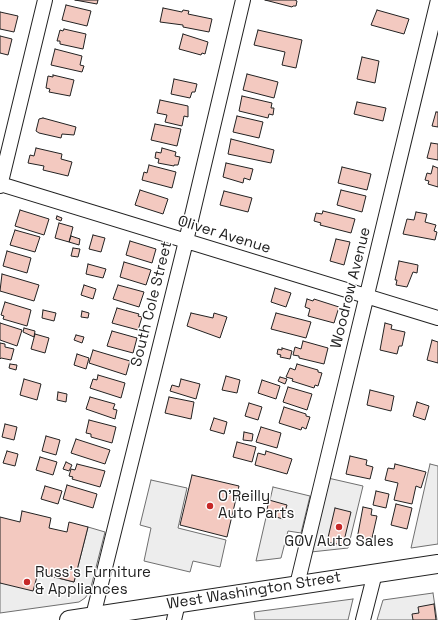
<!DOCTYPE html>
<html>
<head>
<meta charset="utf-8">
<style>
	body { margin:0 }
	canvas { display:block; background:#fff }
</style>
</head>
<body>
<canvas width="438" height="620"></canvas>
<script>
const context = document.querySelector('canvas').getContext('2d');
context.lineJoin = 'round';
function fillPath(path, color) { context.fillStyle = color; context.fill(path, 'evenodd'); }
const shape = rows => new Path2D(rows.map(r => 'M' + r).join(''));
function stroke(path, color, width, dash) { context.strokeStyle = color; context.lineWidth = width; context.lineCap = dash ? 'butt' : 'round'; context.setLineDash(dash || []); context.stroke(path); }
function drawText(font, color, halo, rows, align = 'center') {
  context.font = font + ' "Space Grotesk",sans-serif'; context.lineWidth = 3; context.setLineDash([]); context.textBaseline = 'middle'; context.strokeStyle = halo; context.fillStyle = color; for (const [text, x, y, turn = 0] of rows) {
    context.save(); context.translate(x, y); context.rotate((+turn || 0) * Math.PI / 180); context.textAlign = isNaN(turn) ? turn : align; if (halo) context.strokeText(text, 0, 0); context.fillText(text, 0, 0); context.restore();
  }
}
const parking = shape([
	[430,464,438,466,438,544,411,548,430,464],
	[328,478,363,486,348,548,311,552,328,478],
	[151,480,187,488,178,528,226,540,220,567,193,561,190,572,144,561,151,528,140,525,151,480],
	[273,487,310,496,301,533,288,531,281,558,256,561,273,487],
	[88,527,105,532,90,591,85,598,79,602,0,613,0,583,38,573,74,582,88,527],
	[433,593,437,620,377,620,383,600,433,593],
	[353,599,348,620,255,620,254,612,353,599]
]);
fillPath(parking, '#ededed');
stroke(parking, '#6f6f6f', 1);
const building = shape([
	[75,0,98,0,97,4,75,0],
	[265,0,295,0,297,1,296,6,293,6,292,7,265,0],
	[66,5,91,11,87,26,62,20,66,5],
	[163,8,182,12,183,10,189,11,188,14,212,19,209,32,183,27,183,25,160,22,163,8],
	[377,10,409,19,404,34,371,25,377,10],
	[0,12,18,16,14,32,0,29,0,12],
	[64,29,86,34,83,49,60,44,60,41,57,41,60,30,63,31,64,29],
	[258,30,302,40,296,68,282,65,285,52,254,45,258,30],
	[183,34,208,42,205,54,202,53,201,55,179,49,183,34],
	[0,36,12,39,8,55,0,53,0,36],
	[55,49,82,56,80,65,84,66,82,72,51,65,55,49],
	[362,57,379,61,375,83,357,79,362,57],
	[247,74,278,82,274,98,243,90,247,74],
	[53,75,74,80,70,96,49,92,50,89,46,88,48,76,53,77,53,75],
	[174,79,197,84,195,92,192,92,190,98,171,94,174,79],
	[242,96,272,103,271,108,274,108,273,115,269,114,268,118,239,111,242,96],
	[160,100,188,106,188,117,184,116,182,126,165,122,167,115,157,113,160,100],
	[357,102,386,108,383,121,354,114,357,102],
	[436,112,438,112,438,127,432,126,436,112],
	[237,116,263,122,259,138,233,132,237,116],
	[43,118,76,127,74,135,62,134,61,138,39,133,36,131,39,119,43,118],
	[155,124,181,129,177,146,151,140,155,124],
	[231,139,274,150,271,163,228,154,231,139],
	[431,143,438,144,438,160,427,158,431,143],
	[36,148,62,154,61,159,72,162,68,176,43,170,44,166,28,163,30,155,34,156,36,148],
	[162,148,176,152,175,156,180,157,178,165,174,165,174,166,158,163,159,159,155,158,156,152,161,153,162,148],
	[226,163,253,169,250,180,244,178,243,183,223,177,226,163],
	[149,165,176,172,172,188,142,180,144,172,147,173,149,165],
	[433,166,438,168,438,187,428,184,429,181,425,180,427,173,431,174,433,166],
	[342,167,371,174,367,190,338,183,342,167],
	[140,190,168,199,163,214,135,205,140,190],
	[341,190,366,196,362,212,337,205,341,190],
	[224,191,252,198,248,212,220,205,224,191],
	[20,210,49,219,44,235,15,226,20,210],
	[323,211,355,219,351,233,320,225,321,223,314,221,316,213,322,214,323,211],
	[416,212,427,214,425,222,436,225,434,231,437,232,435,240,403,234,407,219,414,220,416,212],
	[57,216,62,218,61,221,56,219,57,216],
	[59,223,73,227,69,242,55,238,59,223],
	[15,230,40,237,35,252,10,245,15,230],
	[93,235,105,238,101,252,89,249,93,235],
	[71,236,80,239,79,245,69,242,71,236],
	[336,239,350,242,344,265,330,261,336,239],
	[130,241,156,249,152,263,126,255,130,241],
	[73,248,80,249,78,257,71,256,73,248],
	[7,251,31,258,27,273,3,266,7,251],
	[399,261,418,265,417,273,413,272,407,287,396,285,397,280,395,280,399,261],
	[124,262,151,270,146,285,120,277,124,262],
	[88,264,106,269,103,278,86,274,88,264],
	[2,274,39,285,34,301,0,291,2,274],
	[84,285,96,289,93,299,81,295,84,285],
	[118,285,144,292,139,307,113,299,118,285],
	[275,288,291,293,286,307,271,302,275,288],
	[307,299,313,301,314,299,339,307,334,323,308,316,310,309,305,307,307,299],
	[5,302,31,310,27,326,3,319,4,316,1,315,5,302],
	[117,308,139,314,138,316,142,317,138,330,112,323,117,308],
	[43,310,56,313,54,321,42,318,43,310],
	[82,311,89,313,88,318,81,317,82,311],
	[191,313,213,318,214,313,227,317,220,338,187,326,191,313],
	[276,313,311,322,306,338,271,329,276,313],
	[0,323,22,330,17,346,0,340,0,323],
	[385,323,392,325,391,329,405,332,402,346,399,346,397,354,380,350,385,323],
	[24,328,35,331,34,337,23,332,24,328],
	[112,331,137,338,133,353,107,346,112,331],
	[35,334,49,338,45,353,31,349,35,334],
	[76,335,84,337,82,343,74,340,76,335],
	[432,340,438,342,438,363,427,360,432,340],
	[303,341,328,348,324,364,299,358,299,356,293,355,295,347,301,349,303,341],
	[0,343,5,344,5,347,14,349,11,360,1,358,0,359,0,343],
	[282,348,292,351,290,359,280,357,281,355,277,354,278,349,282,350,282,348],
	[93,350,130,361,126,375,89,363,93,350],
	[77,354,89,358,86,369,74,365,77,354],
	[10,364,17,365,16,370,9,368,10,364],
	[297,364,318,370,318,372,322,373,318,386,315,385,314,388,292,381,293,379,286,377,290,368,295,370,297,364],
	[98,375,125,383,121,398,90,388,93,379,97,380,98,375],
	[226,376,240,380,237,393,222,390,226,376],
	[280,377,287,379,285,384,278,381,280,377],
	[24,379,41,384,37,400,20,395,24,379],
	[181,379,200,384,196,399,170,391,172,385,179,387,181,379],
	[262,380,280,386,276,399,258,393,262,380],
	[288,387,312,394,307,410,283,402,288,387],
	[370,390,394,396,391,411,367,405,370,390],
	[58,392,67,394,66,402,57,400,58,392],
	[90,397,115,404,113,409,117,410,115,419,86,409,90,397],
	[169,397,194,402,191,419,165,413,169,397],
	[417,402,429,406,425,420,413,416,417,402],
	[249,403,262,407,258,420,245,416,249,403],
	[284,407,306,414,306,416,310,417,306,429,302,427,301,430,279,423,284,407],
	[214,418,227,422,224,434,210,430,214,418],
	[89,420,116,427,112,443,91,437,91,434,86,433,89,420],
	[5,424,17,427,14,440,2,437,5,424],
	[261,427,281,433,277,448,256,442,261,427],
	[244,432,253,434,252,441,243,440,244,432],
	[46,436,60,440,56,455,42,451,46,436],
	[76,439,110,450,105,464,71,453,76,439],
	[237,442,256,447,252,462,233,457,237,442],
	[7,451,18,454,15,466,3,463,7,451],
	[266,451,292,459,287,474,255,465,258,453,265,455,266,451],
	[350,456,367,460,366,465,373,467,370,479,346,474,350,456],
	[40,457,57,462,53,475,36,470,40,457],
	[66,462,72,465,69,471,63,469,66,462],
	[77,464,105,471,100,487,72,479,73,477,69,476,71,469,75,470,77,464],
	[395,464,426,472,421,488,416,486,412,504,394,500,398,483,385,480,388,468,394,469,395,464],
	[192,475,239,486,227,537,180,525,192,475],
	[67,485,97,494,93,508,63,499,67,485],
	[45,486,62,491,58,504,41,499,45,486],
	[376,491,389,494,386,508,373,505,376,491],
	[269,500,287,505,283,519,266,514,269,500],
	[396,504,412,508,407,529,391,525,396,504],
	[363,507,372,509,371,515,377,516,372,538,370,537,369,542,357,539,363,507],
	[335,508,351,512,343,545,327,542,335,508],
	[22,511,51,518,49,528,67,532,69,522,88,527,74,582,38,573,33,591,0,583,0,517,20,522,22,511],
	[434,604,436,620,413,620,412,614,419,613,418,607,434,604]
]);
fillPath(building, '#f3c9c0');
stroke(building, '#222', 1);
const minor = shape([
	[0,184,438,318],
	[0,186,45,0],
	[297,585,438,0],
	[93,616,186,241,243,0],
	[174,620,178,603],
	[363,620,375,573]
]);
const major = shape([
	[69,620,438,564]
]);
stroke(minor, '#222', 16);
stroke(major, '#222', 20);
stroke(minor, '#fff', 14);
stroke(major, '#fff', 18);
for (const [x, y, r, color] of [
	[210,506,4,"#c62828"],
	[339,527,4,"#c62828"],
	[27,582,4,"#c62828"]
]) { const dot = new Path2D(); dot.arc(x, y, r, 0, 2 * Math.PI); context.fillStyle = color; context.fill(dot); stroke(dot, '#fff', 1.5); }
drawText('15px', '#222', '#fff', [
	["Oliver Avenue",224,235,17],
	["Woodrow Avenue",351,288,-76],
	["South Cole Street",152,304,-76],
	["West Washington Street",254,591,-9]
]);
drawText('15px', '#222', '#fff', [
	["O'Reilly",218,497],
	["Auto Parts",218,514],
	["GOV Auto Sales",339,542,"center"],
	["Russ's Furniture",35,573],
	["& Appliances",35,590]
], 'left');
</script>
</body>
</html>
